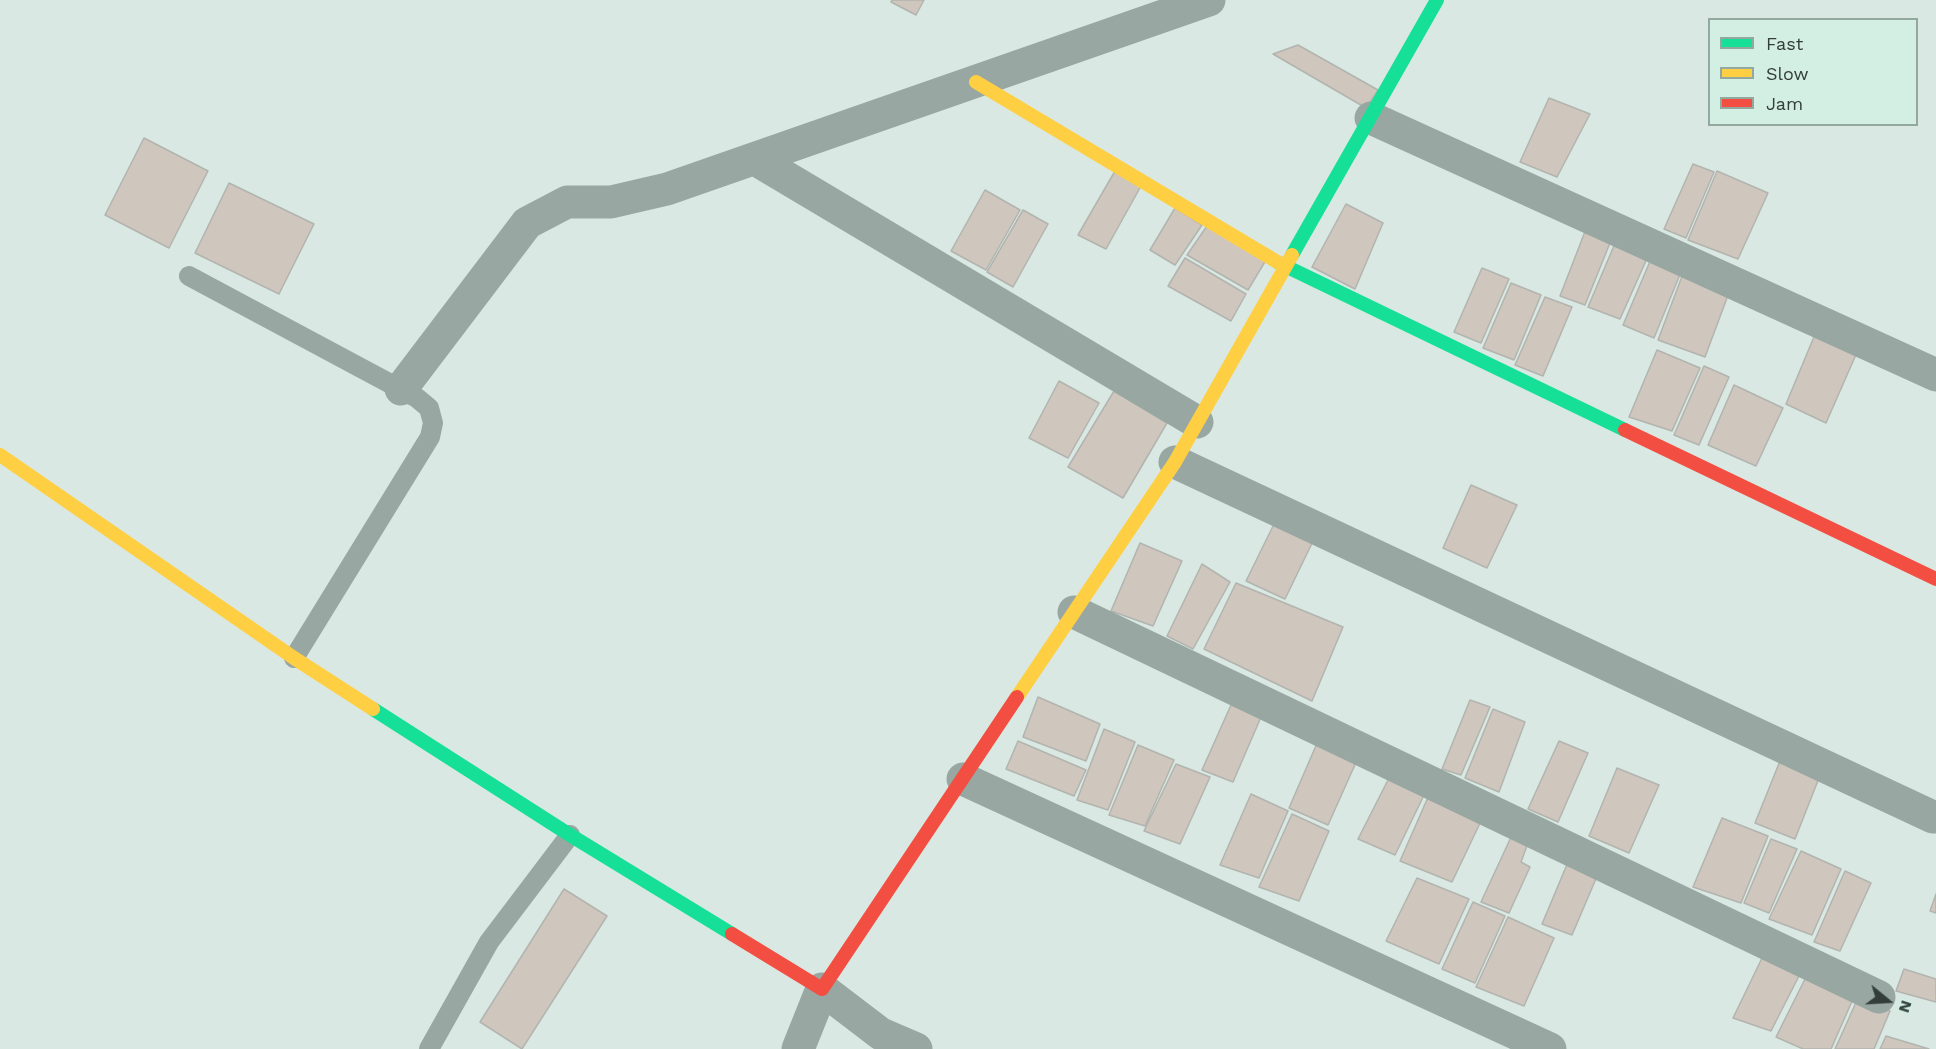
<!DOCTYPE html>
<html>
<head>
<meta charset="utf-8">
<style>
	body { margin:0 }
	#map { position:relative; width:1936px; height:1049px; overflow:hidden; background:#d9e8e2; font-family:"Work Sans",sans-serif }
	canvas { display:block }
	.legend { position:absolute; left:1708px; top:18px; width:210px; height:108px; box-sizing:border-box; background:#d3eee3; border:2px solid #93a89f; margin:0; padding:8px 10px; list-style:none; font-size:18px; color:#333e3a }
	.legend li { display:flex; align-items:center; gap:12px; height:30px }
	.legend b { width:30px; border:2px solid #93a89f }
	.north { position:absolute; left:1858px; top:971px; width:60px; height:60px; -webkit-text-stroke:4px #d3eee3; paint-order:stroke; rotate:108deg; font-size:16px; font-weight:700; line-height:24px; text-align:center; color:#333e3a }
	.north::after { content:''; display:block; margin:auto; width:21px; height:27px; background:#333e3a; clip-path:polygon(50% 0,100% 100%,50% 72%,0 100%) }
</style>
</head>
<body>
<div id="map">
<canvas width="1936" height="1049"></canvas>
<ul class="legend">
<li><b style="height:8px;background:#16e098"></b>Fast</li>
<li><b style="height:8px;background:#ffcf43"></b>Slow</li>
<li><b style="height:8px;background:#f24e42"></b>Jam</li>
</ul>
<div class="north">N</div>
</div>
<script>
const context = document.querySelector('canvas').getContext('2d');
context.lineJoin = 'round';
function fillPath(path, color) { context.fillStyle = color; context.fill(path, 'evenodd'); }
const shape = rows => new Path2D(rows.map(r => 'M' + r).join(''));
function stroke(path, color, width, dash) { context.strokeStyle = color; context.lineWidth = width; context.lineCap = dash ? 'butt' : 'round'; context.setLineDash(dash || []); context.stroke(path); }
const building = shape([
	[892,0,924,0,916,15,891,2,892,0],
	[1298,45,1378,90,1366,108,1273,54,1298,45],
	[1549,98,1590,114,1557,177,1520,162,1549,98],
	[144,138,208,171,169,248,105,215,144,138],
	[1693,164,1714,172,1686,238,1664,229,1693,164],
	[1115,171,1141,186,1106,249,1078,235,1115,171],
	[1717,171,1768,193,1738,259,1688,240,1717,171],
	[229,183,314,224,279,294,195,253,229,183],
	[985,190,1020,210,986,270,951,251,985,190],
	[1346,204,1383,223,1355,289,1312,267,1346,204],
	[1175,208,1202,225,1175,265,1150,250,1175,208],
	[1023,210,1048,224,1013,287,987,272,1023,210],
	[1207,226,1266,260,1248,290,1187,255,1207,226],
	[1586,229,1612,238,1585,305,1560,296,1586,229],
	[1616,241,1649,254,1620,319,1588,307,1616,241],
	[1185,258,1246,294,1231,321,1168,286,1185,258],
	[1651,259,1681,272,1654,338,1623,325,1651,259],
	[1482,268,1509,279,1481,343,1454,332,1482,268],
	[1684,271,1730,290,1705,357,1658,340,1684,271],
	[1511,283,1541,295,1514,360,1483,348,1511,283],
	[1545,297,1572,307,1543,376,1515,365,1545,297],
	[1816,332,1858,350,1826,423,1786,404,1816,332],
	[1657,350,1700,368,1672,431,1629,417,1657,350],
	[1704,366,1729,377,1699,445,1674,435,1704,366],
	[1059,381,1099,403,1068,458,1029,438,1059,381],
	[1734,385,1783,408,1756,466,1708,445,1734,385],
	[1114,391,1167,423,1123,498,1068,467,1114,391],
	[1471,485,1517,505,1487,568,1443,548,1471,485],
	[1277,518,1316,535,1285,599,1246,581,1277,518],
	[1140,543,1182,561,1153,626,1111,611,1140,543],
	[1202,564,1230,582,1193,649,1167,636,1202,564],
	[1236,583,1343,627,1312,701,1204,649,1236,583],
	[1038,697,1100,724,1086,761,1023,737,1038,697],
	[1470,700,1490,707,1461,775,1442,769,1470,700],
	[1231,705,1261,717,1233,782,1202,770,1231,705],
	[1493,709,1525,722,1499,792,1465,778,1493,709],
	[1104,729,1135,742,1108,810,1077,800,1104,729],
	[1018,741,1086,770,1074,796,1006,769,1018,741],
	[1318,741,1358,758,1328,825,1289,808,1318,741],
	[1559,741,1588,753,1558,822,1528,809,1559,741],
	[1138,745,1174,760,1145,826,1109,815,1138,745],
	[1780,761,1819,778,1795,839,1755,823,1780,761],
	[1176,764,1210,777,1180,844,1144,831,1176,764],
	[1617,768,1659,785,1629,853,1589,836,1617,768],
	[1390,776,1426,791,1395,855,1358,839,1390,776],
	[1251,794,1288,811,1259,878,1220,865,1251,794],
	[1429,795,1482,819,1452,882,1400,861,1429,795],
	[1292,814,1329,831,1299,901,1259,887,1292,814],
	[1722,818,1768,836,1741,903,1693,887,1722,818],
	[1512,835,1528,843,1521,862,1530,867,1509,913,1481,902,1512,835],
	[1771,839,1797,849,1769,913,1744,903,1771,839],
	[1801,851,1841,869,1812,935,1769,919,1801,851],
	[1568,862,1598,874,1572,935,1542,924,1568,862],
	[1845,871,1871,883,1840,951,1814,942,1845,871],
	[1417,878,1469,899,1439,964,1386,941,1417,878],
	[564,889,607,916,522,1049,480,1022,564,889],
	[1936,894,1936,913,1930,911,1936,894],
	[1473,902,1505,916,1475,983,1442,969,1473,902],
	[1508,917,1554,938,1524,1006,1476,987,1508,917],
	[1763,956,1802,970,1771,1031,1733,1018,1763,956],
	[1904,969,1936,979,1936,1002,1896,991,1904,969],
	[1805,979,1853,999,1831,1049,1803,1049,1776,1037,1805,979],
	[1858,998,1890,1011,1874,1049,1835,1049,1858,998],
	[1886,1036,1929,1049,1880,1049,1886,1036]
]);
fillPath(building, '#cfc6bd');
stroke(building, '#b2b4af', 1.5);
stroke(shape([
	[189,276,417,398,429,408,433,423,430,437,294,658],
	[429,1049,489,942,570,835]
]), '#98a7a1', 20);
stroke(shape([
	[1371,118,1936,375],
	[755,159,1197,422],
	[401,389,527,223,567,202,611,202,667,189,1209,0],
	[1175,462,1933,817],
	[1074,612,1879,997],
	[963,779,1550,1049],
	[798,1049,822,989,881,1034,916,1049]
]), '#98a7a1', 33);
stroke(shape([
	[1292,255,1437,0],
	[1279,263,1625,430],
	[373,709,570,835,732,934]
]), '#16e098', 14);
stroke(shape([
	[976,82,1279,263],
	[0,455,294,658,373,709],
	[1017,697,1175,462,1292,255]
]), '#ffcf43', 14);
stroke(shape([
	[1625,430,1936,579],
	[732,934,822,989,1017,697]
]), '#f24e42', 14);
</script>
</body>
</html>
